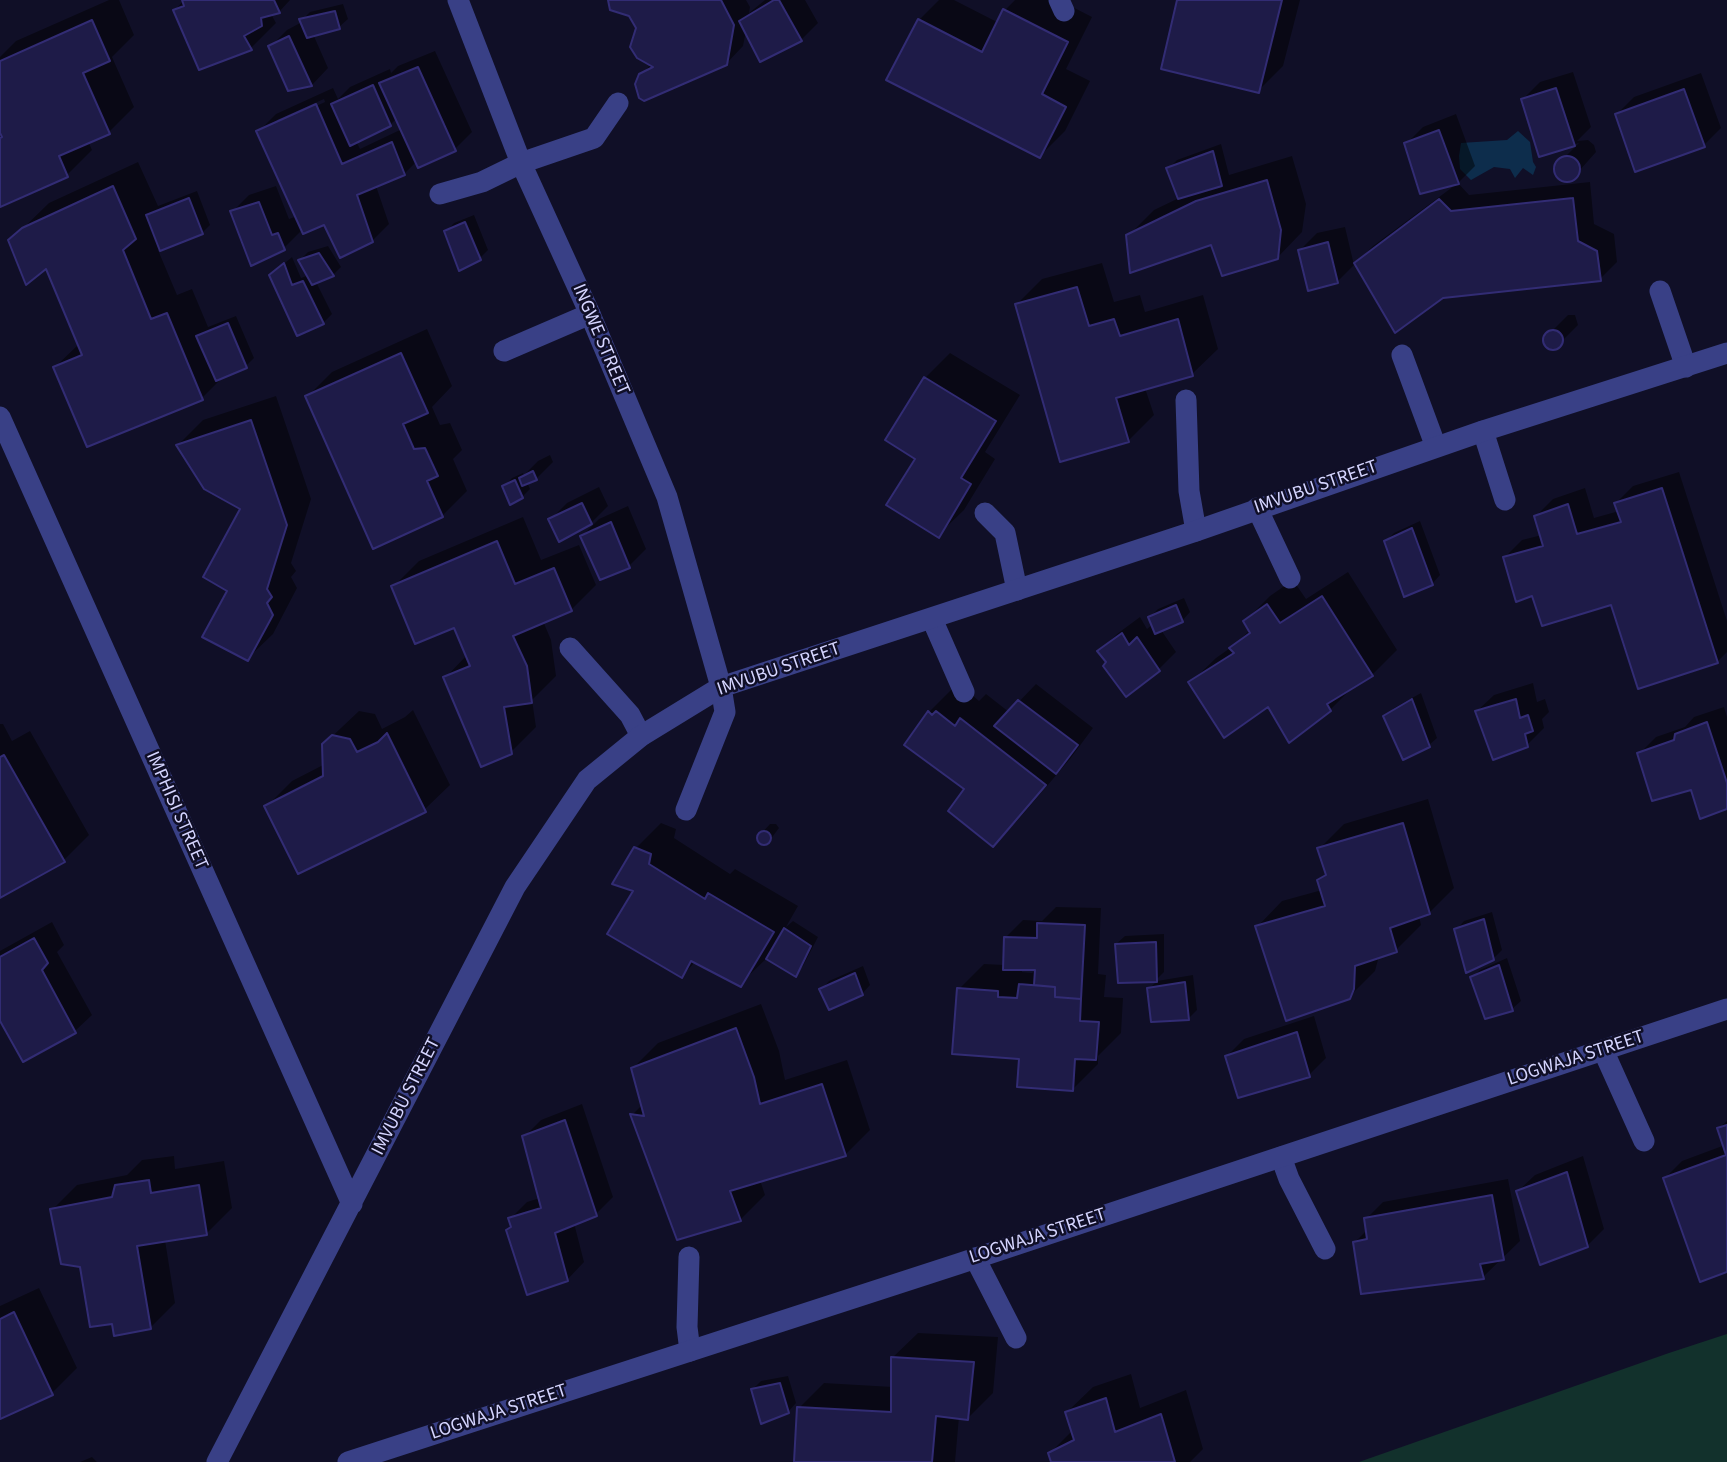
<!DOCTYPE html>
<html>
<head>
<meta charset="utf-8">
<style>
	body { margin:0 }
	canvas { display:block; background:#100f27 }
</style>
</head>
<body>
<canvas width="1727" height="1462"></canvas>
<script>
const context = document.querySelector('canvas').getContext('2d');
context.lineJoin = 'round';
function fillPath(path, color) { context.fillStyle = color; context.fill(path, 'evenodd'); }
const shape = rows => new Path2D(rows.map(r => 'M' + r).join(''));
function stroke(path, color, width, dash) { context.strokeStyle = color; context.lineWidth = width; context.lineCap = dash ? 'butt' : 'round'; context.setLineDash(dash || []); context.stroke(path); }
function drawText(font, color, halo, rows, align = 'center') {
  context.font = font + ' "Source Sans 3",sans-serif'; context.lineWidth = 5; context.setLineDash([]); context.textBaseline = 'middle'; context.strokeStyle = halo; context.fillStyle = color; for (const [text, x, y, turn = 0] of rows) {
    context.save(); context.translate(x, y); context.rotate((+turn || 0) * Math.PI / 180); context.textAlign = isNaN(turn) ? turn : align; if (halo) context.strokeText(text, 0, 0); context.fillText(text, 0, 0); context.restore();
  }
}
fillPath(shape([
	[1727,1334,1727,1462,1359,1462,1669,1353]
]), '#12312c');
fillPath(shape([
	[1518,131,1530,142,1533,162,1536,167,1533,175,1523,168,1515,178,1510,169,1494,167,1471,180,1460,169,1459,156,1461,143,1507,140]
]), '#0d2d4c');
fillPath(shape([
	[109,0,119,0,134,35,112,57,134,107,109,132,88,141,92,150,67,175,0,205,0,57,16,41],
	[184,0,290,0,279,12,271,14,276,23,251,48,175,10],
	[610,0,746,0,750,7,749,13,765,0,805,0,818,23,801,40,746,31,743,46,726,64,641,75,651,64,638,28,631,15],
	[939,0,954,0,999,23,1005,10,1015,0,1059,0,1092,17,1066,69,1090,81,1065,131,1040,156,919,20],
	[1179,0,1300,0,1283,66,1258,91],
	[343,4,348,19,339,27,313,34,328,68,312,85,289,89,270,47,287,30,302,22,302,20,310,12],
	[435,51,472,132,455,149,417,161,404,174,376,186,389,224,372,241,325,223,303,229,284,248,232,212,249,195,276,186,289,219,297,216,259,131,276,114,333,88,338,99,350,87,390,69,391,73,398,66],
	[324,99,325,102,277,124,277,120],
	[397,118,402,129,360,149,356,141,390,125],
	[1573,72,1591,127,1577,141,1588,140,1594,145,1596,152,1571,180,1564,180,1558,176,1556,166,1579,143,1540,155,1523,99,1540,82],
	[1701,73,1721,128,1704,145,1617,114,1634,97],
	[1456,114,1475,166,1458,183,1406,144,1423,127],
	[1221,144,1229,175,1292,156,1306,204,1302,232,1277,258,1212,242,1128,236,1154,210,1179,198,1168,169,1177,160],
	[138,162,158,206,197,191,210,225,202,233,158,250,177,295,192,289,208,327,236,316,254,358,246,366,224,376,202,398,55,367,79,344,47,266,10,241,49,203],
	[1590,182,1594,224,1614,234,1617,262,1600,279,1356,263,1373,246,1458,183,1469,195],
	[474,215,488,250,480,258,446,232,454,223],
	[1345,227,1354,265,1337,282,1300,250,1317,233],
	[328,246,341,267,333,275,316,282,332,314,323,323,298,334,279,268,292,257,301,278,309,275,300,260,308,252],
	[1102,263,1114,302,1140,295,1145,312,1203,295,1218,349,1192,374,1145,388,1154,415,1128,441,1017,304,1042,279],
	[1568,315,1575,315,1578,325,1556,347,1551,348,1546,343,1545,338],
	[427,329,452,386,432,407,440,425,450,423,462,450,453,459,467,491,442,516,307,397,332,372],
	[950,353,1020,395,985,452,995,459,964,510,938,535,917,458,887,439,925,378],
	[276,396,311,499,291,563,296,571,291,577,297,588,273,634,247,659,229,590,242,508,178,445,203,420],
	[550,455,553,462,536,479,527,482,530,489,522,497,504,487,512,478,523,473,524,475,538,461],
	[1679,472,1727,621,1727,652,1718,661,1639,686,1612,603,1533,594,1505,557,1522,540,1542,535,1536,516,1553,499,1585,488,1594,518,1619,511,1616,503,1633,486],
	[599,487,608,506,591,523,550,520,567,503],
	[628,506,646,549,629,566,601,578,582,536,599,519],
	[523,517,541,560,579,545,596,585,571,610,543,621,551,640,556,676,532,700,536,727,511,752,445,678,467,655,455,626,394,586,419,561],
	[1420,521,1440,575,1432,584,1386,541,1394,533],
	[1348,572,1397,650,1372,675,1355,685,1330,710,1269,705,1190,683,1216,658,1233,646,1250,630,1245,621,1270,596,1293,580,1306,599],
	[1184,598,1190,612,1182,621,1161,630,1176,652,1159,669,1127,694,1100,651,1117,634,1140,617,1147,629,1153,624,1150,617,1158,609],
	[1533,683,1537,702,1545,699,1549,712,1542,719,1544,728,1527,745,1477,711,1494,695],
	[1036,684,1093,728,1070,759,1018,820,993,845,929,712,954,687,963,687,979,701,986,694,1009,712],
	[1421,693,1437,738,1428,746,1386,717,1394,708],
	[1724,707,1727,717,1727,808,1639,754,1656,737,1685,727,1694,717],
	[413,710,450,785,424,810,267,806,292,781,325,764,324,744,359,711,375,714,382,729,405,717],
	[0,724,3,724,12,741,30,731,89,835,64,860,0,896],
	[1428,799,1454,888,1429,913,1419,916,1421,925,1396,950,1379,956,1375,971,1349,997,1257,927,1282,901,1322,890,1319,881,1327,873,1319,849,1344,824],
	[661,823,676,829,674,838,730,874,735,869,798,906,786,927,793,921,818,937,803,966,795,974,767,958,740,984,696,961,682,976,636,891,636,848],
	[770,824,776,824,779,828,767,844,761,843,759,836],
	[1056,907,1101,908,1098,974,1106,975,1104,997,1123,998,1121,1033,1098,1056,1098,1064,1073,1089,1021,1058,959,989,984,964,1005,965,1006,937,1023,920,1042,921],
	[1022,968,1037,969,1032,973,1022,972],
	[1492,912,1502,950,1493,959,1456,930,1464,921],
	[52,922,64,945,57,952,92,1015,75,1031,0,1018,0,951],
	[1164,934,1164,972,1156,980,1116,944,1125,936],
	[1507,958,1521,1001,1512,1009,1472,978,1480,970],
	[863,966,870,985,862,994,821,990,829,981],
	[1193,975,1197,1010,1189,1018,1149,989,1157,981],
	[761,1004,779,1051,785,1080,847,1060,870,1130,845,1155,760,1180,765,1195,740,1220,632,1115,643,1104,633,1068,658,1043],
	[1314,1016,1326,1058,1309,1075,1227,1056,1244,1039],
	[582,1104,613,1197,596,1214,574,1223,584,1262,567,1280,512,1226,510,1219,527,1202,540,1198,524,1137,541,1120],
	[1727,1121,1727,1270,1665,1178,1682,1161,1725,1145,1719,1128],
	[174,1156,175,1169,224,1161,232,1208,206,1234,165,1240,175,1303,150,1328,113,1322,52,1210,77,1185,127,1175,142,1160],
	[1583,1156,1604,1229,1587,1246,1517,1192,1535,1175],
	[1508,1179,1520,1241,1483,1277,1355,1242,1368,1229,1366,1219,1383,1202],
	[39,1288,77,1368,52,1393,0,1417,0,1306],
	[918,1333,998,1337,993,1393,968,1418,959,1417,955,1462,796,1462,799,1408,824,1383,893,1387,892,1358],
	[1131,1374,1140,1408,1186,1390,1203,1449,1190,1462,1053,1462,1050,1453,1073,1430,1067,1412,1093,1387],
	[788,1376,796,1403,788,1412,753,1389,761,1381],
	[92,1457,97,1462,80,1462]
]), '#0007');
const building = shape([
	[182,0,274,0,280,13,261,18,262,26,244,36,252,50,199,70,173,10,184,6,182,0],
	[608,0,721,0,734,25,727,65,644,101,639,98,635,84,639,74,653,67,637,58,630,47,636,28,629,16,610,10,608,0],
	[774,0,779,0,802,41,760,62,739,21,774,0],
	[1177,0,1282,0,1259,93,1161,69,1177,0],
	[1003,9,1068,42,1042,94,1066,107,1040,158,886,80,918,19,982,52,1003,9],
	[335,11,340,29,307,38,299,19,335,11],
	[92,20,110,61,83,73,110,134,59,156,68,177,0,207,0,138,2,137,0,133,0,61,92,20],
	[289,36,312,86,288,91,268,46,289,36],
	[418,67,456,151,418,168,379,83,418,67],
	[373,85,391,126,350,146,331,104,373,85],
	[1556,88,1575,146,1539,157,1521,99,1556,88],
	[1684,89,1705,147,1635,172,1615,114,1684,89],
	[316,104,342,164,392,142,405,175,357,195,373,242,340,258,324,225,303,234,256,131,316,104],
	[1439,130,1459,184,1420,194,1404,143,1439,130],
	[1213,151,1222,186,1178,199,1166,168,1213,151],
	'1554 169a13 13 0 1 1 26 0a13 13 0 1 1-26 0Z',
	[1267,180,1281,230,1278,259,1222,276,1211,245,1130,273,1126,235,1196,201,1267,180],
	[113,186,136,239,123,250,151,319,167,313,203,400,87,447,53,367,82,355,46,269,26,285,8,240,22,228,113,186],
	[189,198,203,234,160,251,146,215,189,198],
	[1573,198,1578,241,1597,251,1601,281,1443,298,1395,333,1354,263,1439,199,1451,211,1573,198],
	[259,202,272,235,278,233,285,250,251,266,230,211,259,202],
	[465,222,481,260,459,271,444,231,465,222],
	[1328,242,1338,283,1308,291,1298,250,1328,242],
	[319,253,334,276,312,285,298,260,319,253],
	[284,263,292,285,303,281,324,324,297,336,269,275,284,263],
	[1077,287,1089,326,1114,319,1120,336,1178,319,1193,376,1116,398,1129,442,1060,462,1015,304,1077,287],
	[228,323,247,368,216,381,196,336,228,323],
	'1543 340a10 10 0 1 1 20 0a10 10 0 1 1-20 0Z',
	[401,353,428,413,403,424,414,449,425,448,438,476,427,481,443,517,373,549,305,396,401,353],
	[924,377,996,421,961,478,971,484,939,538,886,505,915,459,885,440,924,377],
	[251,420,287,525,267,589,272,597,267,603,273,615,248,661,202,637,227,591,203,577,240,509,204,489,176,445,251,420],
	[533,471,537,480,522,486,519,478,533,471],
	[515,480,523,498,510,505,502,486,515,480],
	[1662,488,1718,663,1638,689,1611,605,1542,626,1532,596,1516,602,1503,557,1543,546,1534,516,1568,504,1577,534,1621,522,1614,503,1662,488],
	[582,503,592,524,559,542,548,519,582,503],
	[611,522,630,568,600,580,580,536,611,522],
	[1412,528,1433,585,1404,597,1384,541,1412,528],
	[497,541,515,584,554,568,572,611,513,636,527,666,532,703,504,707,512,754,481,767,443,677,470,666,454,628,415,644,391,586,497,541],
	[1322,596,1373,676,1327,704,1331,711,1289,743,1268,707,1224,738,1188,682,1234,653,1229,648,1250,633,1243,621,1267,604,1280,623,1322,596],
	[1176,605,1183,622,1155,634,1148,617,1176,605],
	[1122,633,1129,645,1137,637,1160,671,1126,697,1103,666,1106,662,1097,651,1122,633],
	[1412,699,1430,747,1403,760,1383,716,1412,699],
	[1516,699,1520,718,1528,715,1533,731,1525,734,1528,747,1493,760,1475,711,1516,699],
	[1018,700,1078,745,1056,774,994,726,1018,700],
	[928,711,932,715,936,711,955,726,960,718,1046,785,993,847,948,811,964,789,904,745,928,711],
	[1707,722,1727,783,1727,809,1700,819,1691,790,1652,801,1637,753,1674,740,1675,734,1707,722],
	[387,733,426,812,298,874,264,806,323,776,322,744,332,735,350,739,357,752,378,742,387,733],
	[4,755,65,862,0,898,0,757,4,755],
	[1403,823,1430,914,1390,928,1397,952,1355,966,1354,989,1350,999,1286,1021,1255,926,1325,906,1317,880,1326,875,1317,848,1403,823],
	'757 838a7 7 0 1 1 14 0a7 7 0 1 1-14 0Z',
	[634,847,651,854,649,864,705,899,708,893,774,932,741,987,691,961,682,978,607,934,633,891,612,884,634,847],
	[1484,919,1494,960,1466,973,1454,929,1484,919],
	[1037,923,1085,925,1081,999,1055,997,1055,987,1034,985,1035,970,1003,970,1004,937,1037,938,1037,923],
	[784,928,811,946,796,977,766,959,784,928],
	[34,938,48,963,42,970,76,1033,23,1062,0,1021,0,957,34,938],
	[1156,942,1157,982,1118,983,1115,944,1156,942],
	[1499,965,1513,1011,1485,1019,1470,977,1499,965],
	[855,973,863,995,829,1010,819,989,855,973],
	[1185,982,1189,1020,1151,1022,1147,988,1185,982],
	[1019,984,1055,987,1055,997,1081,999,1080,1021,1099,1022,1096,1060,1075,1059,1073,1091,1017,1087,1019,1059,952,1054,957,988,998,991,998,997,1017,998,1019,984],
	[736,1028,754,1077,760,1104,822,1084,846,1156,730,1191,741,1221,677,1240,630,1114,644,1116,631,1068,736,1028],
	[1297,1032,1310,1077,1238,1098,1225,1056,1297,1032],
	[565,1120,597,1216,555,1233,568,1281,527,1295,506,1230,511,1227,508,1218,541,1208,522,1136,565,1120],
	[1727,1125,1727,1272,1700,1282,1663,1178,1726,1155,1717,1128,1727,1125],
	[1567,1172,1588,1247,1540,1265,1516,1191,1567,1172],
	[149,1180,151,1193,199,1185,207,1235,137,1246,151,1329,114,1336,112,1324,90,1327,80,1267,61,1264,50,1209,112,1197,115,1185,149,1180],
	[1492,1195,1504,1260,1480,1264,1484,1279,1361,1294,1353,1242,1367,1239,1364,1218,1492,1195],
	[14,1312,53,1395,0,1419,0,1319,14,1312],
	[891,1357,974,1362,968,1420,936,1416,932,1462,794,1462,797,1407,891,1412,891,1357],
	[780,1383,789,1413,761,1424,751,1389,780,1383],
	[1106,1398,1115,1432,1161,1414,1175,1462,1051,1462,1048,1453,1074,1440,1065,1412,1106,1398]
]);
fillPath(building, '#1e1b48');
stroke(building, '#322c74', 2);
stroke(shape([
	[1059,0,1064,11],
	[1660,291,1686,367],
	[504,351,590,314],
	[1402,355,1436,447],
	[1186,400,1189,491,1196,531],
	[1483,431,1505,500],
	[1257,508,1290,578],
	[985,513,1005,533,1017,590],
	[932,619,964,692],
	[570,648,630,715,641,736],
	[686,810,725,712,721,687],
	[1603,1050,1644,1141],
	[1281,1157,1289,1179,1325,1249],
	[689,1257,687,1327,690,1351],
	[975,1258,1016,1338]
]), '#394086', 21);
stroke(shape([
	[458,0,521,163,590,314,667,497,721,687],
	[440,194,482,182,521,163,594,138,618,103],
	[0,417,352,1204],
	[217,1462,515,887,587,780,641,736,721,687,1196,531,1483,431,1727,353],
	[348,1462,958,1264,1727,1009]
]), '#394086', 21);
drawText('19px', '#d5d5ff', '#100f27', [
	["INGWE STREET",600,340,67],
	["IMVUBU STREET",1316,488,-19],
	["IMVUBU STREET",779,670,-19],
	["IMPHISI STREET",176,811,66],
	["LOGWAJA STREET",1576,1059,-18],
	["IMVUBU STREET",407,1097,-63],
	["LOGWAJA STREET",1038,1237,-18],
	["LOGWAJA STREET",499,1413,-18]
]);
</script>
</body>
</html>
